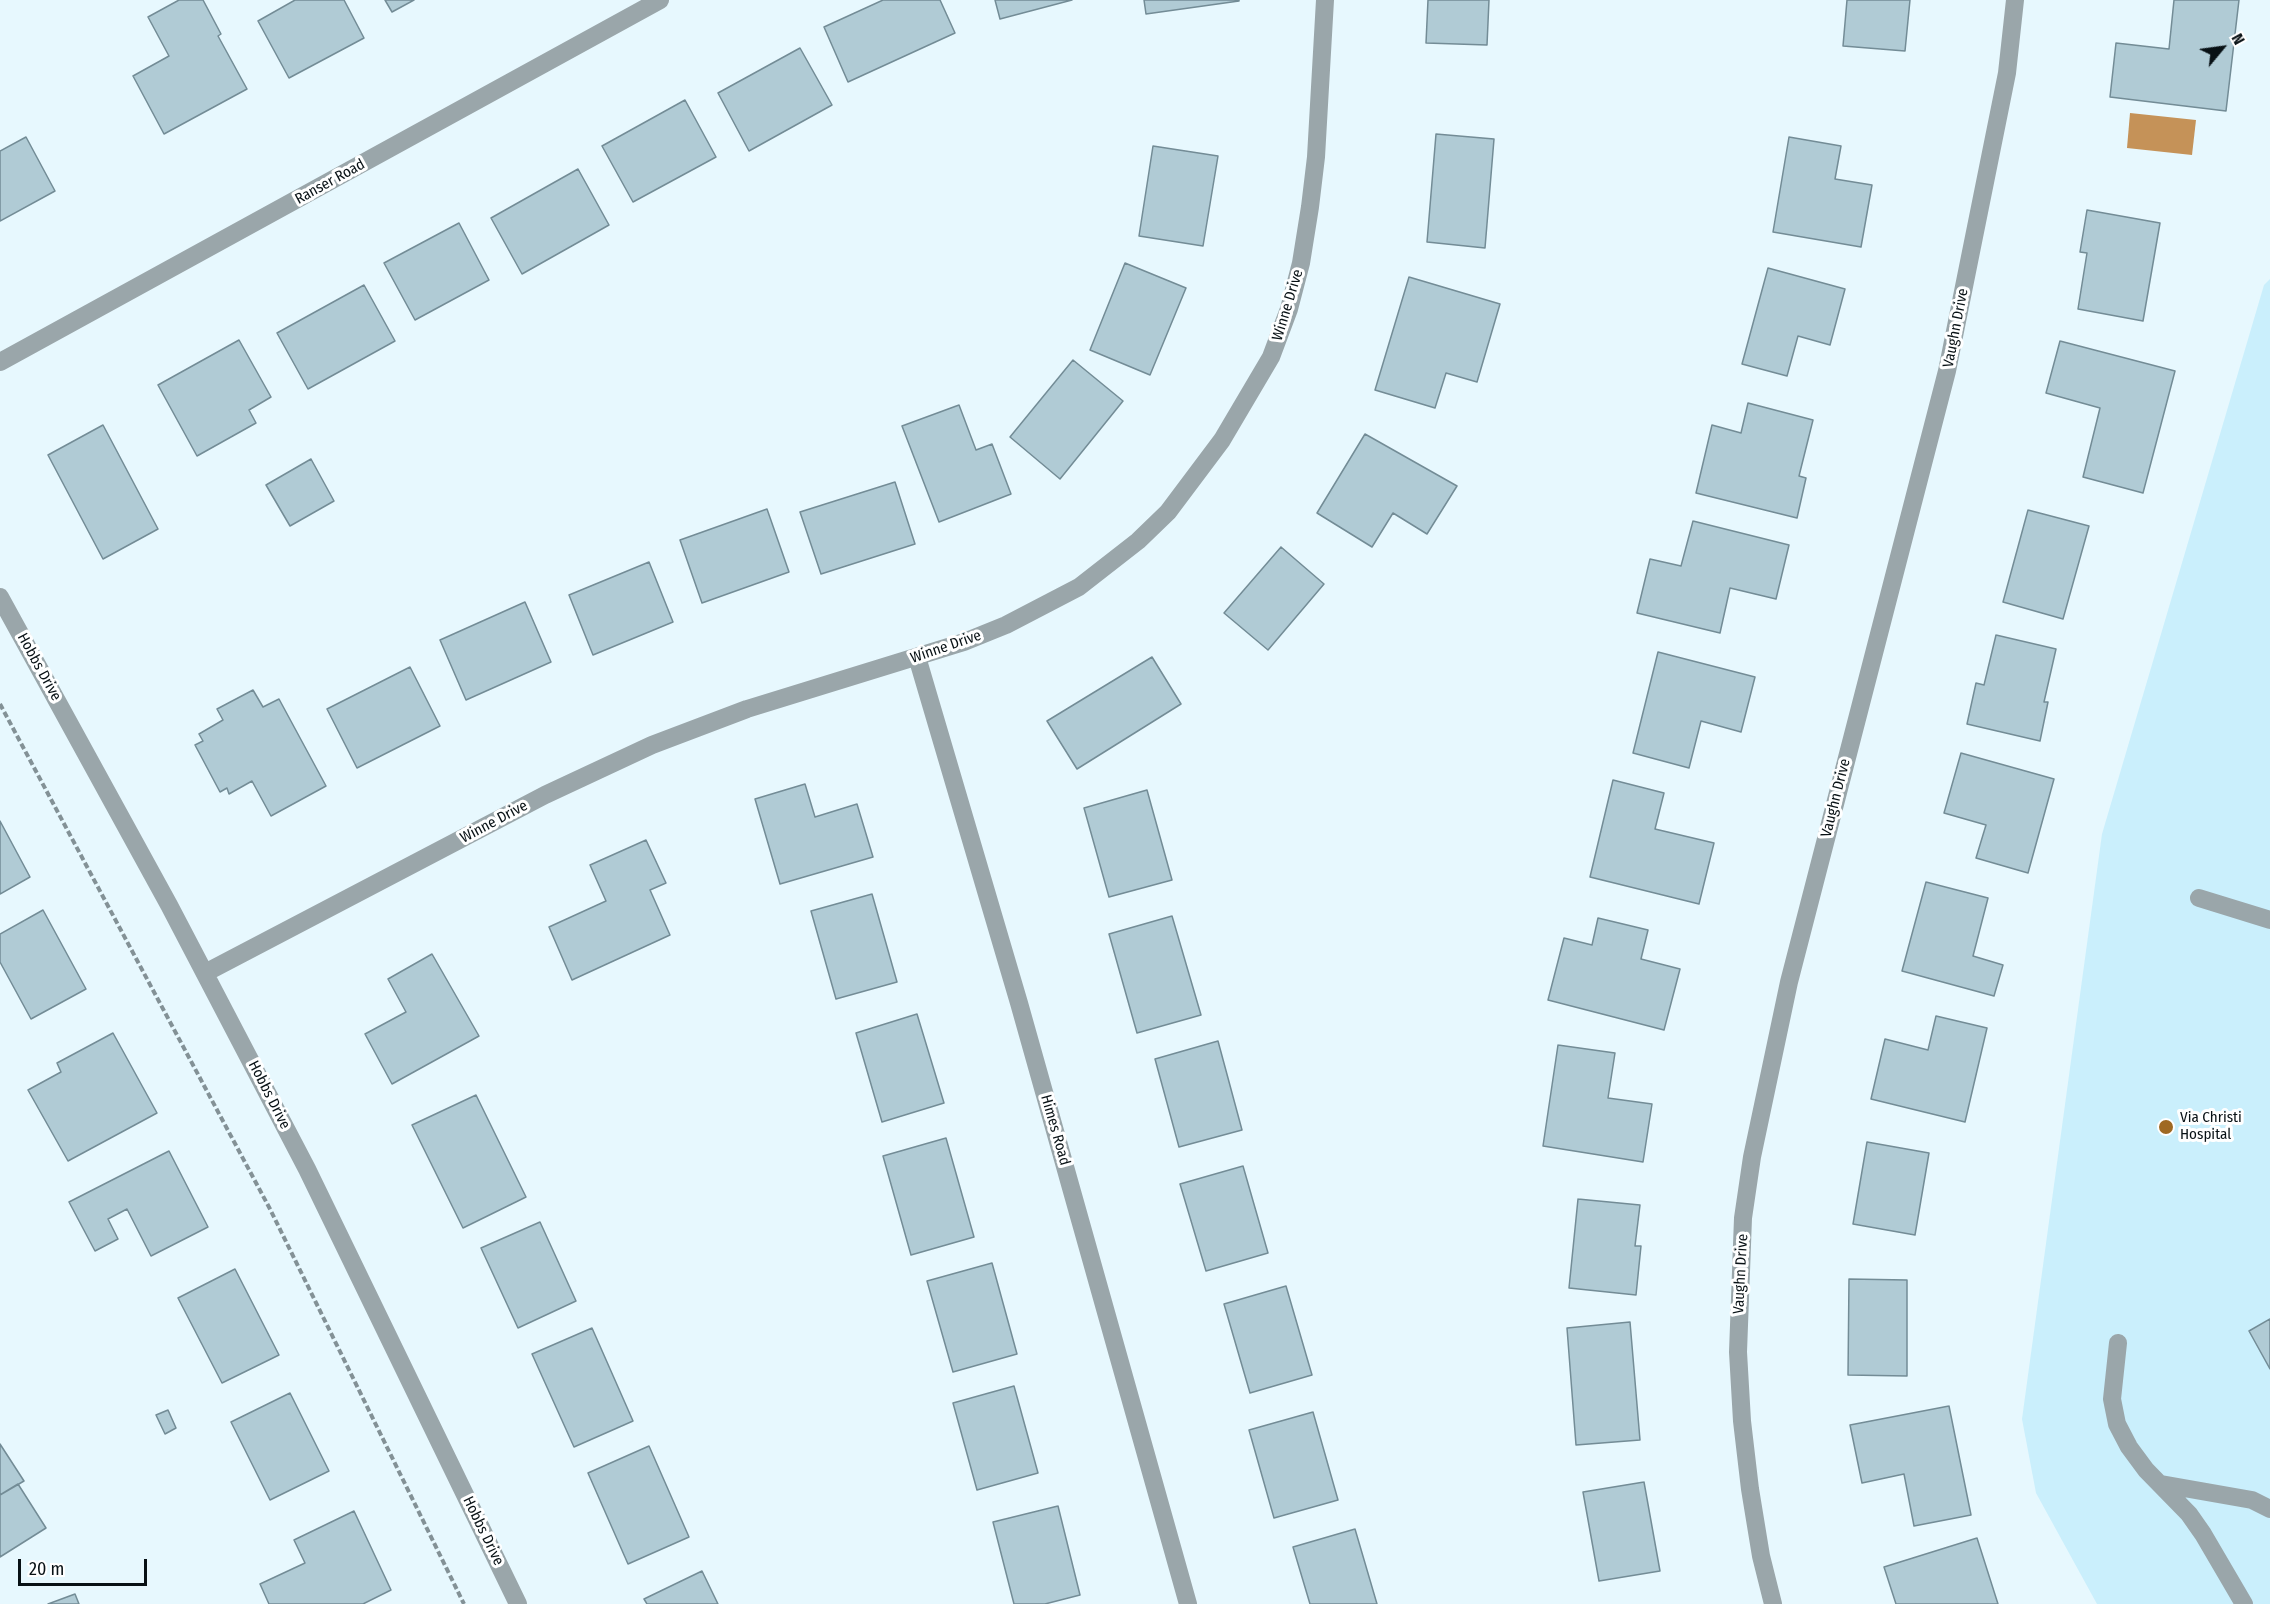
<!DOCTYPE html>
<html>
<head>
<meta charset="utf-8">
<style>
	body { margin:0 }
	#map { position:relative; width:2270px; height:1604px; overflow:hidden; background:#e7f8fe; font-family:"Fira Sans Condensed",sans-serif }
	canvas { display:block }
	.north { position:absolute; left:2192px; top:18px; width:60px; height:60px; -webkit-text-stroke:4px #fff; paint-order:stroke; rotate:61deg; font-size:16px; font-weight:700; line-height:24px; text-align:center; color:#081115 }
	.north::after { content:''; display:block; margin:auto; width:21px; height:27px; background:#081115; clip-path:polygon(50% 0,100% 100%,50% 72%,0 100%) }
	.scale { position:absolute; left:18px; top:1559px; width:129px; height:27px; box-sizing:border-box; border:3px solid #081115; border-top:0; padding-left:8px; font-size:18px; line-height:21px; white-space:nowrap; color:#081115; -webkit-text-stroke:4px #fff; paint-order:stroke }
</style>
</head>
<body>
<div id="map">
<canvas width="2270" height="1604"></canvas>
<div class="north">N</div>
<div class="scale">20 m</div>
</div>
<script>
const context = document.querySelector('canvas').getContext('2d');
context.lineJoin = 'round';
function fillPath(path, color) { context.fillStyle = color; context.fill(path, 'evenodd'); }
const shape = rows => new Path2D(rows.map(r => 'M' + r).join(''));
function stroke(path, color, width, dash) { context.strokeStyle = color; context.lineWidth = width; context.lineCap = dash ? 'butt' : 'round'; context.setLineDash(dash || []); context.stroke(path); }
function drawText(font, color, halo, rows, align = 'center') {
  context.font = font + ' "Fira Sans Condensed",sans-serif'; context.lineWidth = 6; context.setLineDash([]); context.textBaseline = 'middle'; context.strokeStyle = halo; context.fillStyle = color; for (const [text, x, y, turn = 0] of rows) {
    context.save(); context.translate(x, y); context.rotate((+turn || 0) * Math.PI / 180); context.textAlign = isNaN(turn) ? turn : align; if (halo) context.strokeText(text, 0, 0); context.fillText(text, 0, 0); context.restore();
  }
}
fillPath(shape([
	[2270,279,2270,1604,2097,1604,2036,1493,2022,1419,2102,834,2264,285]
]), '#caeffc');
fillPath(shape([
	[2130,113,2196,120,2192,155,2127,148]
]), '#c59258');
const building = shape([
	[179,0,203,0,221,34,218,36,247,89,164,134,133,76,169,56,148,17,179,0],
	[295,0,344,0,364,38,289,78,258,21,295,0],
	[385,0,414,0,392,12,385,0],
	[883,0,940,0,955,33,848,82,824,27,883,0],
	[995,0,1072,0,1000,19,995,0],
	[1144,0,1239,0,1239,1,1146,14,1144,0],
	[1428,0,1489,0,1487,45,1426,43,1428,0],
	[1847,0,1910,0,1905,51,1843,46,1847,0],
	[2174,0,2239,0,2226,111,2110,97,2116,43,2169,49,2174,0],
	[800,48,832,105,749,151,718,93,800,48],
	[685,100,716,157,633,202,602,146,685,100],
	[1436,134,1494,139,1485,248,1427,242,1436,134],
	[26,137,55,191,0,221,0,151,26,137],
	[1789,137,1841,146,1835,179,1872,185,1861,247,1773,232,1789,137],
	[1153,146,1218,156,1203,246,1139,236,1153,146],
	[578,169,609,225,522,274,491,218,578,169],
	[2087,210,2160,223,2143,321,2078,309,2087,253,2080,252,2087,210],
	[459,223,489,280,415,320,384,263,459,223],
	[1125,263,1186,288,1150,375,1090,350,1125,263],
	[1768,268,1845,289,1830,345,1798,336,1787,376,1742,364,1768,268],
	[1409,277,1500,304,1477,382,1446,373,1435,408,1375,390,1409,277],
	[364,285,395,341,308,389,277,333,364,285],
	[239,340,271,397,249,410,256,423,197,456,158,385,239,340],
	[2060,341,2175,371,2143,493,2083,477,2100,408,2046,393,2060,341],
	[1073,360,1123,401,1060,479,1010,437,1073,360],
	[1748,403,1813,420,1799,476,1806,478,1797,518,1696,493,1712,425,1741,433,1748,403],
	[959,405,976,450,992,444,1011,494,939,522,902,426,959,405],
	[103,425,158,529,103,559,48,455,103,425],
	[1365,434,1457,486,1427,534,1393,513,1372,547,1317,513,1365,434],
	[311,459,334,501,290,526,266,485,311,459],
	[895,482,915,544,821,574,800,512,895,482],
	[767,509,789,572,702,603,680,540,767,509],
	[2028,510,2089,526,2063,619,2003,602,2028,510],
	[1693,521,1789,545,1776,599,1730,588,1720,633,1637,613,1650,559,1681,566,1693,521],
	[1281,547,1324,584,1268,650,1224,613,1281,547],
	[649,562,673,622,593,655,569,595,649,562],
	[525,602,551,662,466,700,440,640,525,602],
	[1996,635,2056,649,2044,702,2048,702,2040,741,1967,724,1976,683,1984,685,1996,635],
	[1658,652,1755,677,1741,732,1701,721,1689,768,1633,753,1658,652],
	[1152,657,1181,704,1077,769,1047,721,1152,657],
	[410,667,440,726,357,768,327,709,410,667],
	[253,690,263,707,279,699,326,786,271,816,252,781,229,794,227,788,220,792,195,745,203,741,199,734,223,720,217,709,253,690],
	[1961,753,2054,779,2028,873,1976,858,1986,825,1944,813,1961,753],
	[1613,780,1664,793,1655,829,1714,843,1699,904,1590,877,1613,780],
	[805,784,815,817,857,804,873,857,780,884,755,799,805,784],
	[1147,790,1172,880,1109,897,1084,808,1147,790],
	[0,821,30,877,0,894,0,821],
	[646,840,666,883,650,890,670,935,572,980,549,927,606,901,590,865,646,840],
	[1926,882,1988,898,1973,956,2003,965,1994,996,1902,971,1926,882],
	[872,894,897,982,836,999,811,911,872,894],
	[43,910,86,989,31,1019,0,962,0,934,43,910],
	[1172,916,1201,1015,1137,1033,1109,934,1172,916],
	[1598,918,1648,930,1641,959,1680,969,1664,1030,1548,1000,1564,938,1592,945,1598,918],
	[432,954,479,1036,392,1084,365,1034,406,1012,388,979,432,954],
	[917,1014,944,1103,882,1122,856,1033,917,1014],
	[1936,1016,1987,1028,1965,1122,1871,1099,1885,1039,1928,1050,1936,1016],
	[113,1033,157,1113,68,1161,28,1090,61,1072,57,1063,113,1033],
	[1218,1041,1242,1130,1179,1147,1155,1059,1218,1041],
	[1558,1045,1615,1053,1608,1098,1652,1104,1643,1162,1543,1146,1558,1045],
	[476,1095,526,1197,463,1228,412,1125,476,1095],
	[946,1138,974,1237,911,1255,883,1156,946,1138],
	[1867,1142,1929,1153,1915,1235,1853,1224,1867,1142],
	[169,1151,208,1227,151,1256,127,1209,108,1219,118,1239,95,1251,69,1202,169,1151],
	[1243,1166,1268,1253,1206,1271,1180,1184,1243,1166],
	[1578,1199,1640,1205,1635,1246,1641,1246,1636,1295,1569,1288,1578,1199],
	[540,1222,576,1301,518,1328,481,1248,540,1222],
	[992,1263,1017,1354,953,1372,927,1281,992,1263],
	[235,1269,279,1355,222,1383,178,1298,235,1269],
	[1849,1279,1907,1280,1907,1376,1848,1375,1849,1279],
	[1286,1286,1312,1375,1250,1393,1224,1304,1286,1286],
	[2270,1319,2270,1369,2249,1331,2270,1319],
	[1630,1322,1640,1440,1576,1445,1567,1328,1630,1322],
	[592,1328,633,1421,574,1447,532,1354,592,1328],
	[1014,1386,1038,1473,977,1490,953,1403,1014,1386],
	[290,1393,329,1471,270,1500,231,1422,290,1393],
	[1949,1406,1971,1515,1914,1526,1904,1474,1862,1483,1850,1425,1949,1406],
	[168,1410,176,1428,165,1434,156,1415,168,1410],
	[1313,1412,1338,1500,1274,1518,1249,1430,1313,1412],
	[0,1444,24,1481,0,1495,0,1444],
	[649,1446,689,1537,628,1564,588,1473,649,1446],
	[1644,1482,1660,1571,1599,1581,1583,1492,1644,1482],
	[18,1484,46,1528,0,1557,0,1495,18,1484],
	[1058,1506,1080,1595,1045,1604,1014,1604,993,1522,1058,1506],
	[354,1511,391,1590,363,1604,269,1604,260,1584,305,1563,294,1540,354,1511],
	[1355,1529,1377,1604,1310,1604,1293,1547,1355,1529],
	[1977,1538,1998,1604,1896,1604,1884,1567,1977,1538],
	[702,1571,718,1604,647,1604,644,1599,702,1571],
	[75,1594,79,1604,48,1604,75,1594]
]);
fillPath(building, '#b0cbd5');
stroke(building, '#738c96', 1.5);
stroke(shape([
	[0,704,270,1209,464,1604]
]), '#839196', 4, [6, 3]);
stroke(shape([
	[2199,898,2270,920],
	[2118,1343,2112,1399,2117,1424,2129,1447,2146,1470,2189,1514,2203,1534,2244,1604],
	[2161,1484,2252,1500,2270,1509]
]), '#9aa6aa', 18);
stroke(shape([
	[0,362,660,0],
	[0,597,169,905,307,1169,518,1604],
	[917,657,1019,1003,1188,1604],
	[205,973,545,795,652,745,747,709,964,642,1006,625,1079,587,1138,541,1168,512,1222,440,1271,357,1289,309,1301,263,1310,207,1316,157,1325,0],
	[1773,1604,1761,1556,1750,1489,1742,1421,1738,1352,1743,1218,1752,1157,1789,982,1947,371,2007,73,2015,0]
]), '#9aa6aa', 18);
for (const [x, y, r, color] of [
	[2166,1127,8,"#9f6923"]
]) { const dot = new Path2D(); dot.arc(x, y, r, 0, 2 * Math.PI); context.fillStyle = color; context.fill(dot); stroke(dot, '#fff', 2); }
drawText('15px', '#081115', '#fff', [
	["Ranser Road",330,182,-29],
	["Winne Drive",1288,305,-73],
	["Vaughn Drive",1956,328,-79],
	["Winne Drive",946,647,-19],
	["Hobbs Drive",39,667,61],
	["Vaughn Drive",1836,798,-76],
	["Winne Drive",494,822,-28],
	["Hobbs Drive",269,1095,63],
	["Himes Road",1055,1130,74],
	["Vaughn Drive",1741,1274,-87],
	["Hobbs Drive",483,1531,64]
]);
drawText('15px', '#081115', '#fff', [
	["Via Christi",2180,1118],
	["Hospital",2180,1135]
], 'left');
</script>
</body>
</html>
